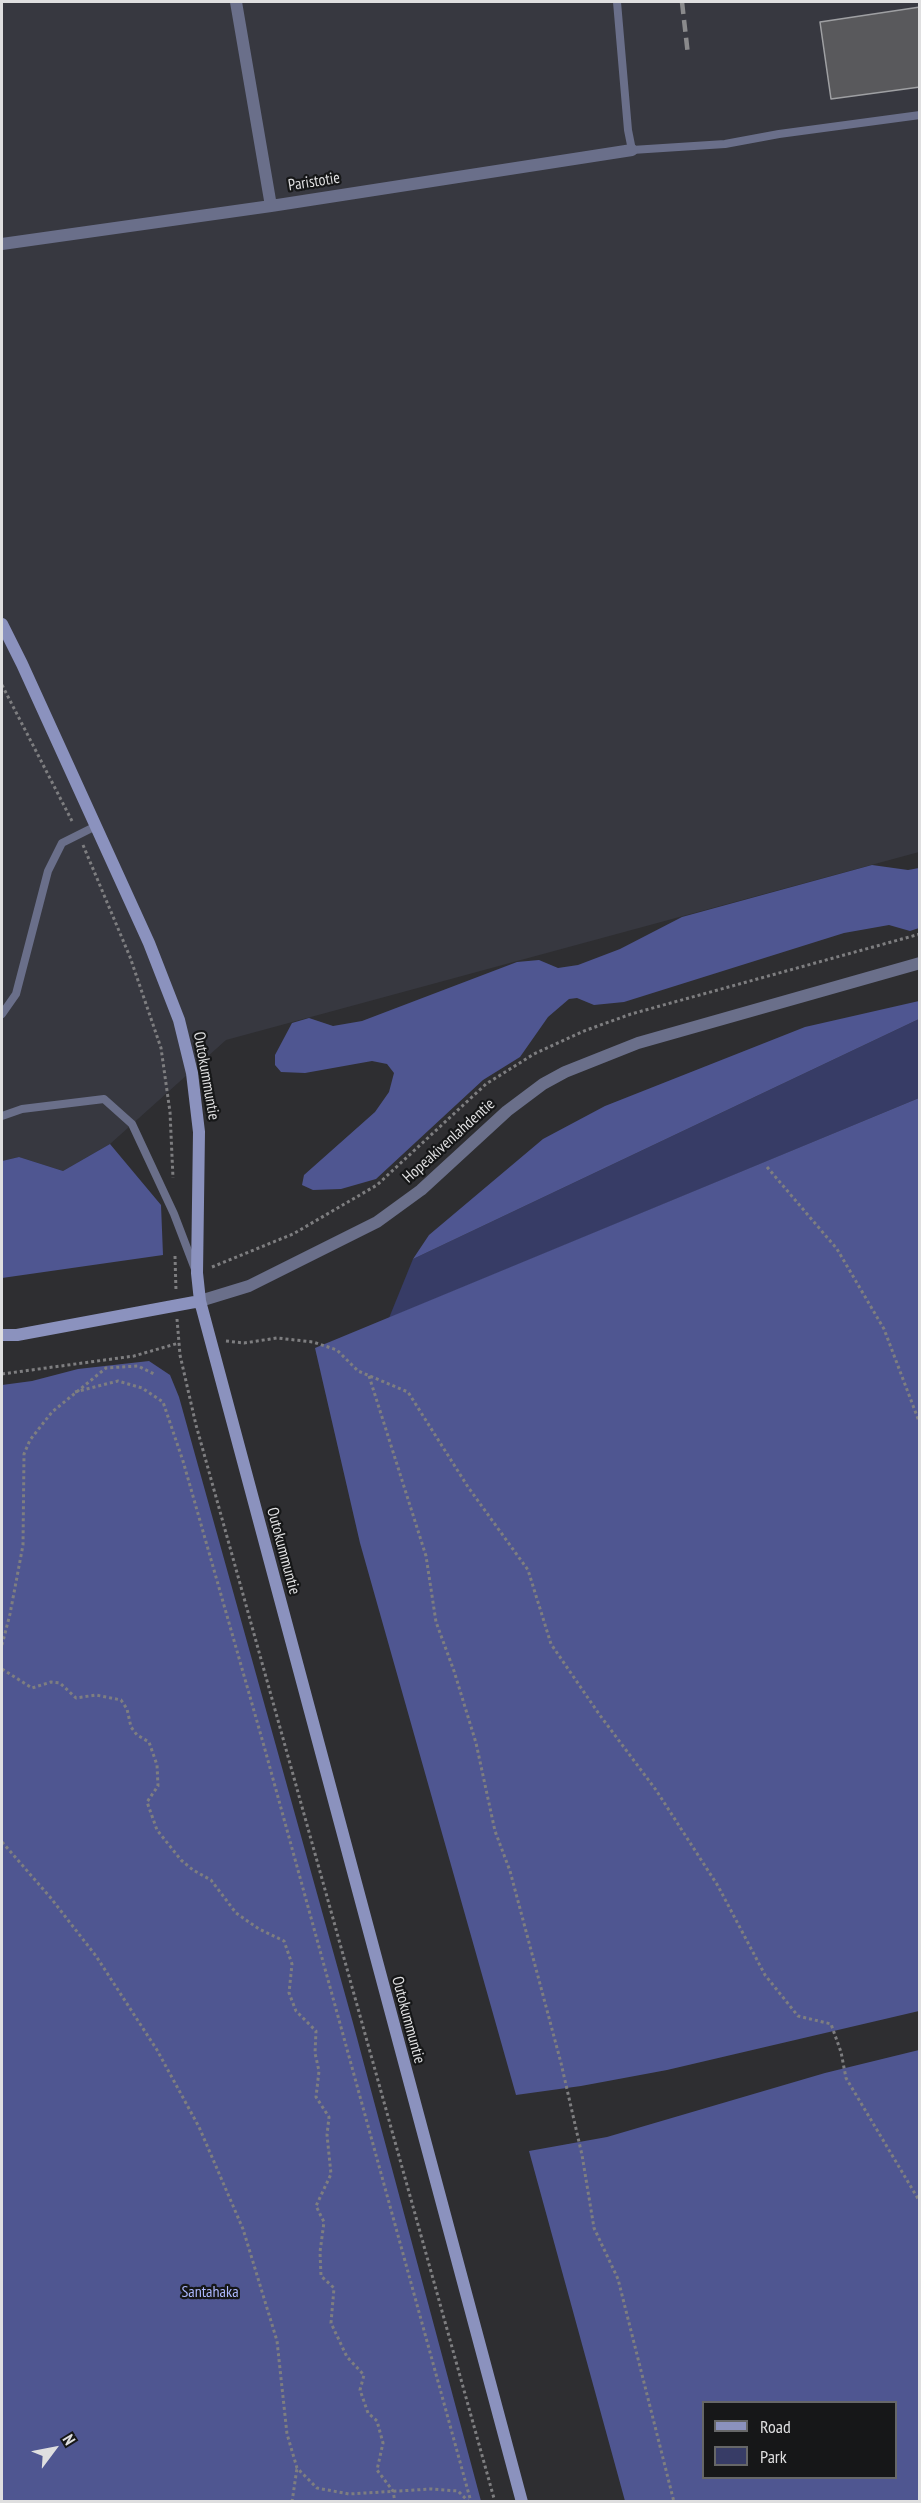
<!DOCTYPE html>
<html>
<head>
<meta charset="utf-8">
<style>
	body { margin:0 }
	#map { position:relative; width:921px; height:2503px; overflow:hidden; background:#2e2e31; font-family:"PT Sans Narrow",sans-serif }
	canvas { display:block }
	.frame { position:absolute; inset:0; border:3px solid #dfdfe0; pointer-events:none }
	.legend { position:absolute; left:702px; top:2401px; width:195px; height:78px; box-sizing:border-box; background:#161718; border:2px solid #666768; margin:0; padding:8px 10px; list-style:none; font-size:18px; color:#dfdfe0 }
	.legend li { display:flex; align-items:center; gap:12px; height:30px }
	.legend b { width:30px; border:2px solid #666768 }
	.north { position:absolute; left:24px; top:2419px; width:60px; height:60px; -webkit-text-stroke:4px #161718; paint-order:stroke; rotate:58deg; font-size:16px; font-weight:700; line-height:24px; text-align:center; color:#dfdfe0 }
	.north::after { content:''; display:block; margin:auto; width:21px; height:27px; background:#dfdfe0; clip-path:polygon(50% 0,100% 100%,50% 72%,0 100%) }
</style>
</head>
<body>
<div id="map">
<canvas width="921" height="2503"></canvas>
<div class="frame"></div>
<ul class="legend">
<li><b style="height:8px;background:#8b92be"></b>Road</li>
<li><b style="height:16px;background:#373c66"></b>Park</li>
</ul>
<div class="north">N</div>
</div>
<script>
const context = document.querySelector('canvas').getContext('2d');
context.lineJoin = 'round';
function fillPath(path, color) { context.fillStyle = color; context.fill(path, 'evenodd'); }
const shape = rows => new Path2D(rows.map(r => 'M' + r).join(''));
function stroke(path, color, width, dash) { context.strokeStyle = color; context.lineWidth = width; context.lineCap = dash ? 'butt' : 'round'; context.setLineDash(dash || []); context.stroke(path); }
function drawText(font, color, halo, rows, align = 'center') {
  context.font = font + ' "PT Sans Narrow",sans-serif'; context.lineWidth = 4.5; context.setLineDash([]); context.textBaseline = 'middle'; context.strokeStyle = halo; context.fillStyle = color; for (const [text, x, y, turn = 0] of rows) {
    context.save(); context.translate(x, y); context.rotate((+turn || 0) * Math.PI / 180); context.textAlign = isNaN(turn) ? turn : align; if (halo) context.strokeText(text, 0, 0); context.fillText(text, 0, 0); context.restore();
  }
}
fillPath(shape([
	[2,2,919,2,919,852,226,1040,110,1144,63,1171,19,1157,2,1161]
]), '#373840');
fillPath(shape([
	[919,1019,919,1098,389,1318,413,1259]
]), '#373c66');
fillPath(shape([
	[872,865,908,870,919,868,919,928,910,931,889,925,844,933,624,1002,594,1005,577,998,569,999,548,1017,520,1057,483,1080,376,1179,341,1189,313,1190,302,1185,304,1175,375,1112,389,1092,394,1073,387,1064,372,1061,305,1073,281,1072,275,1065,275,1055,292,1023,309,1018,333,1026,362,1021,517,962,539,960,558,968,578,965,620,949,682,917],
	[919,1001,919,1019,413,1259,429,1235,543,1139,605,1106,805,1027],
	[919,1098,919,2011,667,2070,581,2086,516,2095,360,1543,315,1348],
	[110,1144,161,1205,163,1255,2,1278,2,1161,19,1157,63,1171],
	[149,1361,170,1375,179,1397,353,2023,481,2501,2,2501,2,1385,32,1381,78,1369],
	[919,2050,919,2501,625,2501,529,2151,607,2137,825,2073],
	[896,2402,896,2478,704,2478,704,2402]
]), '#4f5691');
const building = shape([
	[920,7,920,87,831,99,820,22,920,7]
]);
fillPath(building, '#59595c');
stroke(building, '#9fa0a3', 1.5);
stroke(shape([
	[2,685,73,823],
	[83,845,130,957,161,1048,170,1112,173,1178],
	[767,1167,837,1249,884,1329,920,1424],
	[175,1256,176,1291],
	[212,1267,293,1234,377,1185,486,1084,534,1054,584,1031,631,1014,920,934],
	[177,1319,180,1355,196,1425,495,2502],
	[226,1341,244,1343,277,1338,313,1342,337,1350,358,1371,408,1392,468,1487,528,1570,551,1644,599,1714,656,1790,718,1886,765,1975,798,2016,831,2024,841,2052,846,2078,920,2202],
	[2,1374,134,1356,179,1343],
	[369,1376,426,1556,436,1622,454,1671,476,1743,495,1831,510,1871,561,2063,582,2155,594,2228,618,2279,674,2502],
	[75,1392,118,1381,142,1388,163,1402,183,1461,264,1746,471,2502],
	[2,1645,10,1614,23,1545,24,1454,30,1440,52,1412,106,1368,138,1366,154,1374],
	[2,1669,32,1688,51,1682,60,1683,76,1698,96,1695,121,1700,127,1709,131,1727,137,1735,149,1742,157,1765,158,1786,147,1802,157,1830,181,1860,193,1870,211,1880,236,1913,259,1929,284,1941,292,1964,289,1993,296,2011,316,2031,315,2053,319,2071,316,2097,329,2117,327,2135,331,2174,316,2206,324,2222,320,2252,321,2276,334,2288,331,2323,347,2357,364,2375,360,2390,368,2413,377,2421,383,2443,377,2470,393,2491,395,2502],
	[2,1842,50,1897,96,1956,157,2050,199,2127,243,2229,277,2341,287,2434,297,2468,317,2488,349,2494,431,2489,458,2491,469,2502],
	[292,2502,297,2468]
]), '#7e7e80', 3, [3, 3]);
stroke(shape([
	[617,2,628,130,632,150,725,144,779,134,920,115],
	[2,1014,16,994,48,871,62,843,96,826],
	[2,1116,22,1109,104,1099,132,1124,174,1214,195,1269]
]), '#6a6f8a', 8);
stroke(shape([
	[236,2,271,206],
	[2,244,271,206,632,150],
	[200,1301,249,1286,377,1222,421,1190,507,1111,543,1084,565,1072,638,1043,920,963]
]), '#6a6f8a', 12);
stroke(shape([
	[2,624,22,664,149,943,179,1020,192,1073,199,1132,197,1273,200,1301,522,2502],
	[2,1335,17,1335,200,1301]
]), '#8b92be', 12);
stroke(shape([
	[682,2,688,55]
]), '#8a8a8c', 4.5, [12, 6]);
drawText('16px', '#dfdfe0', '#161718', [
	["Paristotie",314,182,-9],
	["Outokummuntie",206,1076,80],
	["Hopeakivenlahdentie",449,1141,-42],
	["Outokummuntie",283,1551,75],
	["Outokummuntie",408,2020,75]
]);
drawText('16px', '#adb8fe', '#161718', [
	["Santahaka",210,2292]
]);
</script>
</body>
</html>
